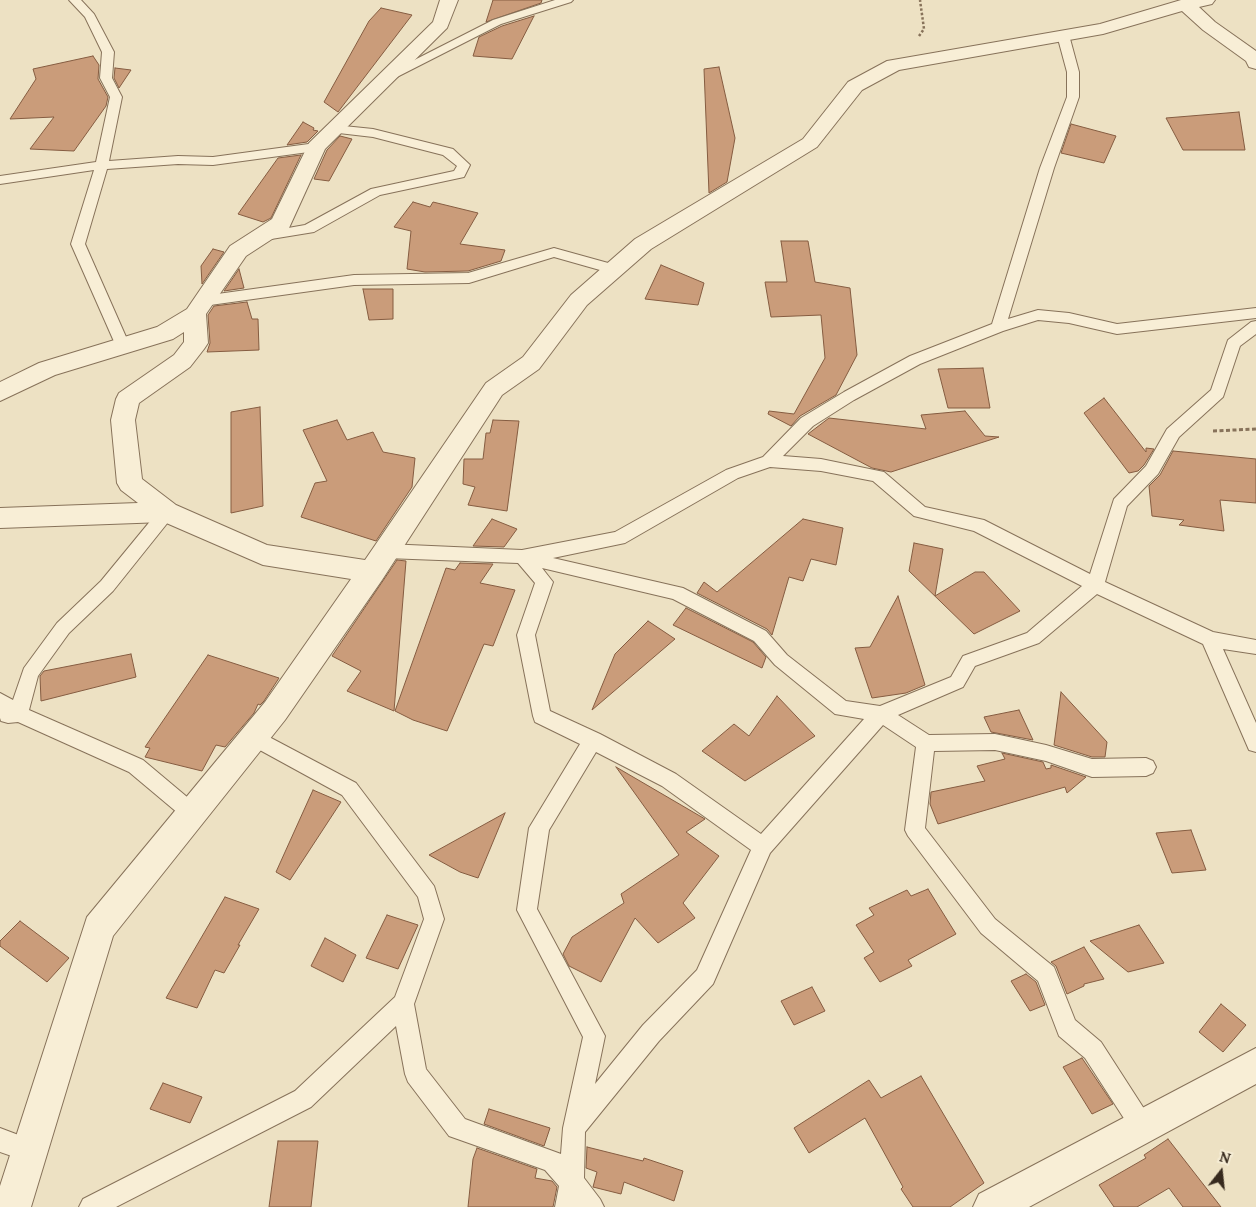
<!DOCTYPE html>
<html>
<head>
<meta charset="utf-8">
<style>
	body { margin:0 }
	#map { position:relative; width:1256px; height:1207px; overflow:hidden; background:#ede1c3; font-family:Lora,serif }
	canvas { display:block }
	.north { position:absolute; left:1196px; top:1147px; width:50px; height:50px; -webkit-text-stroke:4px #f4ebd3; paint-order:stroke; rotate:16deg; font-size:14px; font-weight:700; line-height:20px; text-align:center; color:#372a1e }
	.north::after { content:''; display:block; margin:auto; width:18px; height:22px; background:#372a1e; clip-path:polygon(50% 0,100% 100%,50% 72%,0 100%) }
</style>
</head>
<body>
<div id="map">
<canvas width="1256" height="1207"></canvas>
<div class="north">N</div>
</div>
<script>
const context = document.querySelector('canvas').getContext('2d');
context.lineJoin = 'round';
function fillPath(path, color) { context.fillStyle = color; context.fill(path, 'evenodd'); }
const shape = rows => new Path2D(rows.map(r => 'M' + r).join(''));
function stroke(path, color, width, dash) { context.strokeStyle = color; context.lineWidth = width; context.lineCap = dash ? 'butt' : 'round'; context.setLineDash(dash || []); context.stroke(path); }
const building = shape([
	[493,0,542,0,541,3,486,22,493,0],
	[381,8,412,15,338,112,324,102,369,21,381,8],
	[534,16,512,59,473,56,479,37,502,26,534,16],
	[93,56,99,65,98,79,108,97,106,106,74,151,30,149,54,117,10,119,36,79,33,69,93,56],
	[719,67,735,138,727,182,709,193,704,69,719,67],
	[115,68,131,70,119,88,114,78,115,68],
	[1239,112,1245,150,1183,150,1166,118,1239,112],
	[303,122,314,128,313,130,318,131,307,142,287,145,303,122],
	[1071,124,1116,136,1104,163,1061,153,1071,124],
	[340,136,352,139,329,181,314,179,327,150,340,136],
	[301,155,271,218,263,222,238,214,278,158,301,155],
	[413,202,430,207,433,202,478,213,460,244,505,250,501,261,468,271,425,272,407,269,411,231,394,227,413,202],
	[781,241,808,241,815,282,850,288,857,355,836,395,800,416,791,426,768,414,769,411,794,414,825,358,821,315,771,317,765,282,787,282,781,241],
	[213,249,224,252,202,284,201,266,213,249],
	[661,265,704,283,698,305,645,299,661,265],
	[239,269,244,288,224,291,239,269],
	[363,289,393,289,393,319,369,320,363,289],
	[247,302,252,319,258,319,259,350,207,352,210,343,208,315,214,306,247,302],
	[983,368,990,408,948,408,938,369,983,368],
	[1104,398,1146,452,1146,448,1154,449,1144,465,1138,471,1129,473,1084,413,1104,398],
	[260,407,263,506,231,513,231,412,260,407],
	[965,411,985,436,999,437,891,472,872,468,808,434,829,418,926,429,921,415,965,411],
	[337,420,347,440,373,432,383,452,415,458,412,487,376,541,301,517,315,483,327,481,303,430,337,420],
	[493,420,519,421,507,511,468,505,475,487,463,484,464,459,483,459,486,433,490,433,493,420],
	[1173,451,1256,459,1256,503,1220,500,1224,531,1179,525,1184,520,1152,516,1149,486,1160,475,1173,451],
	[492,519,517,529,504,547,473,546,492,519],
	[803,519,843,528,836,565,811,559,803,581,789,577,772,635,767,629,697,593,704,582,717,592,803,519],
	[914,543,943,549,935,596,975,572,984,572,1020,611,974,634,909,571,914,543],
	[397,560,406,561,394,711,347,691,361,671,332,656,397,560],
	[460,563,493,564,480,583,515,590,493,646,484,644,447,731,413,720,395,711,446,568,455,570,460,563],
	[898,596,925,685,906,693,872,698,855,648,870,647,898,596],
	[686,608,753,642,766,657,762,668,673,625,686,608],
	[648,621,675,639,592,710,615,654,648,621],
	[131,654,136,677,41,701,40,676,44,671,131,654],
	[208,655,279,678,264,701,260,705,258,704,254,713,225,747,216,745,202,771,145,757,150,748,145,747,208,655],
	[1061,692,1107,742,1105,757,1092,757,1054,745,1061,692],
	[777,696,815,736,745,781,702,751,734,724,749,736,777,696],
	[1019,710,1033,740,991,732,984,717,1019,710],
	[1002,753,1043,762,1046,769,1051,768,1051,765,1086,777,1067,793,1065,787,938,824,930,804,931,792,985,781,977,766,1005,759,1002,753],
	[616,767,705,819,686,832,719,856,683,903,695,918,658,943,635,918,601,982,569,966,563,954,572,937,624,903,621,894,679,855,616,767],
	[313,790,341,802,290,880,276,872,313,790],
	[505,813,478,878,460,872,429,855,505,813],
	[1191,830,1206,870,1172,873,1156,833,1191,830],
	[928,889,956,934,908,960,912,966,880,982,864,958,874,952,856,925,874,915,869,908,907,890,911,896,928,889],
	[225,897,259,909,238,945,240,945,224,973,215,970,197,1008,166,998,225,897],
	[387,915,418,925,398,969,366,958,387,915],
	[20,921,69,958,47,982,0,946,0,941,20,921],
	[1139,925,1164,963,1128,972,1090,941,1139,925],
	[325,938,356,955,343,982,311,966,325,938],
	[1084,947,1104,979,1084,984,1084,986,1067,994,1056,966,1051,962,1084,947],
	[1026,974,1036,982,1045,1005,1030,1011,1011,981,1026,974],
	[812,987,825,1011,794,1025,781,1001,812,987],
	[1221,1004,1246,1025,1223,1052,1199,1032,1221,1004],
	[1082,1058,1113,1104,1092,1114,1063,1067,1082,1058],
	[921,1076,984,1183,950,1207,913,1207,901,1189,903,1187,865,1118,809,1153,794,1128,869,1080,881,1098,921,1076],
	[163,1083,202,1097,190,1123,150,1109,163,1083],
	[489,1109,550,1128,544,1146,484,1124,489,1109],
	[1168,1139,1221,1207,1183,1207,1169,1188,1137,1207,1114,1207,1099,1185,1146,1158,1144,1155,1168,1139],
	[278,1141,318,1141,311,1207,269,1207,278,1141],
	[587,1147,643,1161,644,1158,683,1171,674,1201,624,1182,621,1194,593,1187,597,1172,586,1168,587,1147],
	[477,1148,537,1169,535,1178,552,1181,557,1187,553,1207,468,1207,473,1159,477,1148]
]);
fillPath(building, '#ca9c7a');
stroke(building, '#855c41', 1);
const service = shape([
	[69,0,81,0,94,14,114,52,112,78,122,97,109,161,178,156,213,157,316,143,322,147,316,151,213,165,178,164,107,169,85,244,130,346,128,350,123,351,118,350,116,346,71,244,94,170,0,184,0,176,96,162,110,97,100,78,102,52,85,17,69,0],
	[555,0,573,0,571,2,501,24,391,80,383,80,381,77,493,20,555,0],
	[1063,32,1069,35,1079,72,1079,97,1054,168,1008,319,1038,310,1069,313,1117,324,1256,308,1256,318,1117,334,1069,323,1038,320,1003,331,920,364,854,400,813,426,783,456,821,459,884,472,925,507,984,520,1090,574,1114,499,1146,466,1167,429,1211,390,1228,340,1251,322,1256,321,1256,334,1240,346,1223,397,1179,437,1158,474,1127,506,1105,582,1213,632,1256,640,1256,654,1223,649,1256,723,1256,752,1249,750,1203,644,1097,594,1039,643,975,666,963,687,898,715,929,735,995,734,1046,745,1092,759,1146,758,1153,761,1156,767,1153,773,1146,776,1092,777,1046,761,995,750,934,751,925,828,995,919,1054,967,1075,1020,1101,1042,1150,1118,1153,1126,1150,1134,1142,1137,1134,1134,1085,1058,1059,1036,1038,981,981,933,908,836,905,830,916,747,883,725,770,853,713,984,659,1041,585,1132,584,1178,600,1199,604,1207,555,1207,559,1186,545,1170,449,1136,408,1082,405,1074,396,1026,311,1107,116,1207,79,1207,83,1199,295,1091,395,997,424,919,418,897,342,795,247,743,245,737,247,731,254,729,356,783,434,886,444,919,414,1004,426,1069,465,1119,561,1154,563,1128,583,1037,517,910,529,828,580,744,535,722,533,716,517,635,535,583,518,563,386,558,380,556,378,551,380,546,386,544,522,550,615,532,726,470,763,457,801,418,844,392,910,356,992,324,1040,168,1067,97,1067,72,1057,35,1063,32],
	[770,467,821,471,873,481,914,516,974,531,1082,586,1027,633,963,656,951,677,880,706,846,701,787,655,766,631,683,588,553,558,625,543,738,478,770,467],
	[542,568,673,599,754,641,775,665,835,714,864,719,761,834,676,774,600,734,550,711,535,635,553,582,542,568],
	[596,752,662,786,751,850,697,970,643,1025,595,1084,605,1036,537,909,549,830,596,752],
	[334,125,373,129,453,149,470,165,464,177,380,195,314,232,259,241,254,240,252,237,254,234,305,225,371,189,454,171,457,166,443,155,373,137,330,132,328,129,334,125],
	[554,248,619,266,621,269,619,272,614,274,554,257,469,283,354,285,203,306,198,304,196,301,198,298,203,296,354,275,468,273,554,248],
	[167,506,173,508,175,512,173,516,113,591,69,633,38,676,29,710,143,760,199,807,202,813,199,819,192,822,185,819,129,772,18,722,8,723,1,721,0,718,0,693,13,700,24,668,57,623,101,581,161,508,167,506],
	[0,1128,37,1142,41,1150,37,1158,29,1162,0,1152,0,1128]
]);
const minor = shape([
	[440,0,458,0,447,28,325,149,289,228,246,256,206,314,208,343,204,349,190,367,139,403,135,420,142,479,176,505,267,545,365,560,486,383,523,357,571,295,635,239,803,139,848,82,887,61,1100,24,1181,0,1215,0,1212,4,1199,7,1215,22,1256,51,1256,69,1249,67,1246,61,1203,30,1182,11,1103,34,899,70,862,90,817,147,651,249,587,305,539,369,502,395,382,580,285,720,113,936,31,1207,0,1207,0,1186,87,917,265,702,351,579,263,565,164,522,0,528,0,508,138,503,121,490,117,483,111,420,116,399,119,393,174,355,184,342,184,332,173,339,55,375,0,401,0,382,39,363,157,327,187,309,230,246,272,219,309,143,433,22,440,0],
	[1256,1048,1256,1084,1029,1207,973,1207,979,1194,1256,1048]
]);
stroke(service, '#87725a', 2);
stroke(minor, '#87725a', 2);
stroke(shape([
	[919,36,924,29,920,0]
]), '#87725a', 2.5, [2.5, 2]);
stroke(shape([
	[1213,431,1256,429]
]), '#87725a', 3, [4, 2.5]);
fillPath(service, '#f8eed6');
fillPath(minor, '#f8eed6');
</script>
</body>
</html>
